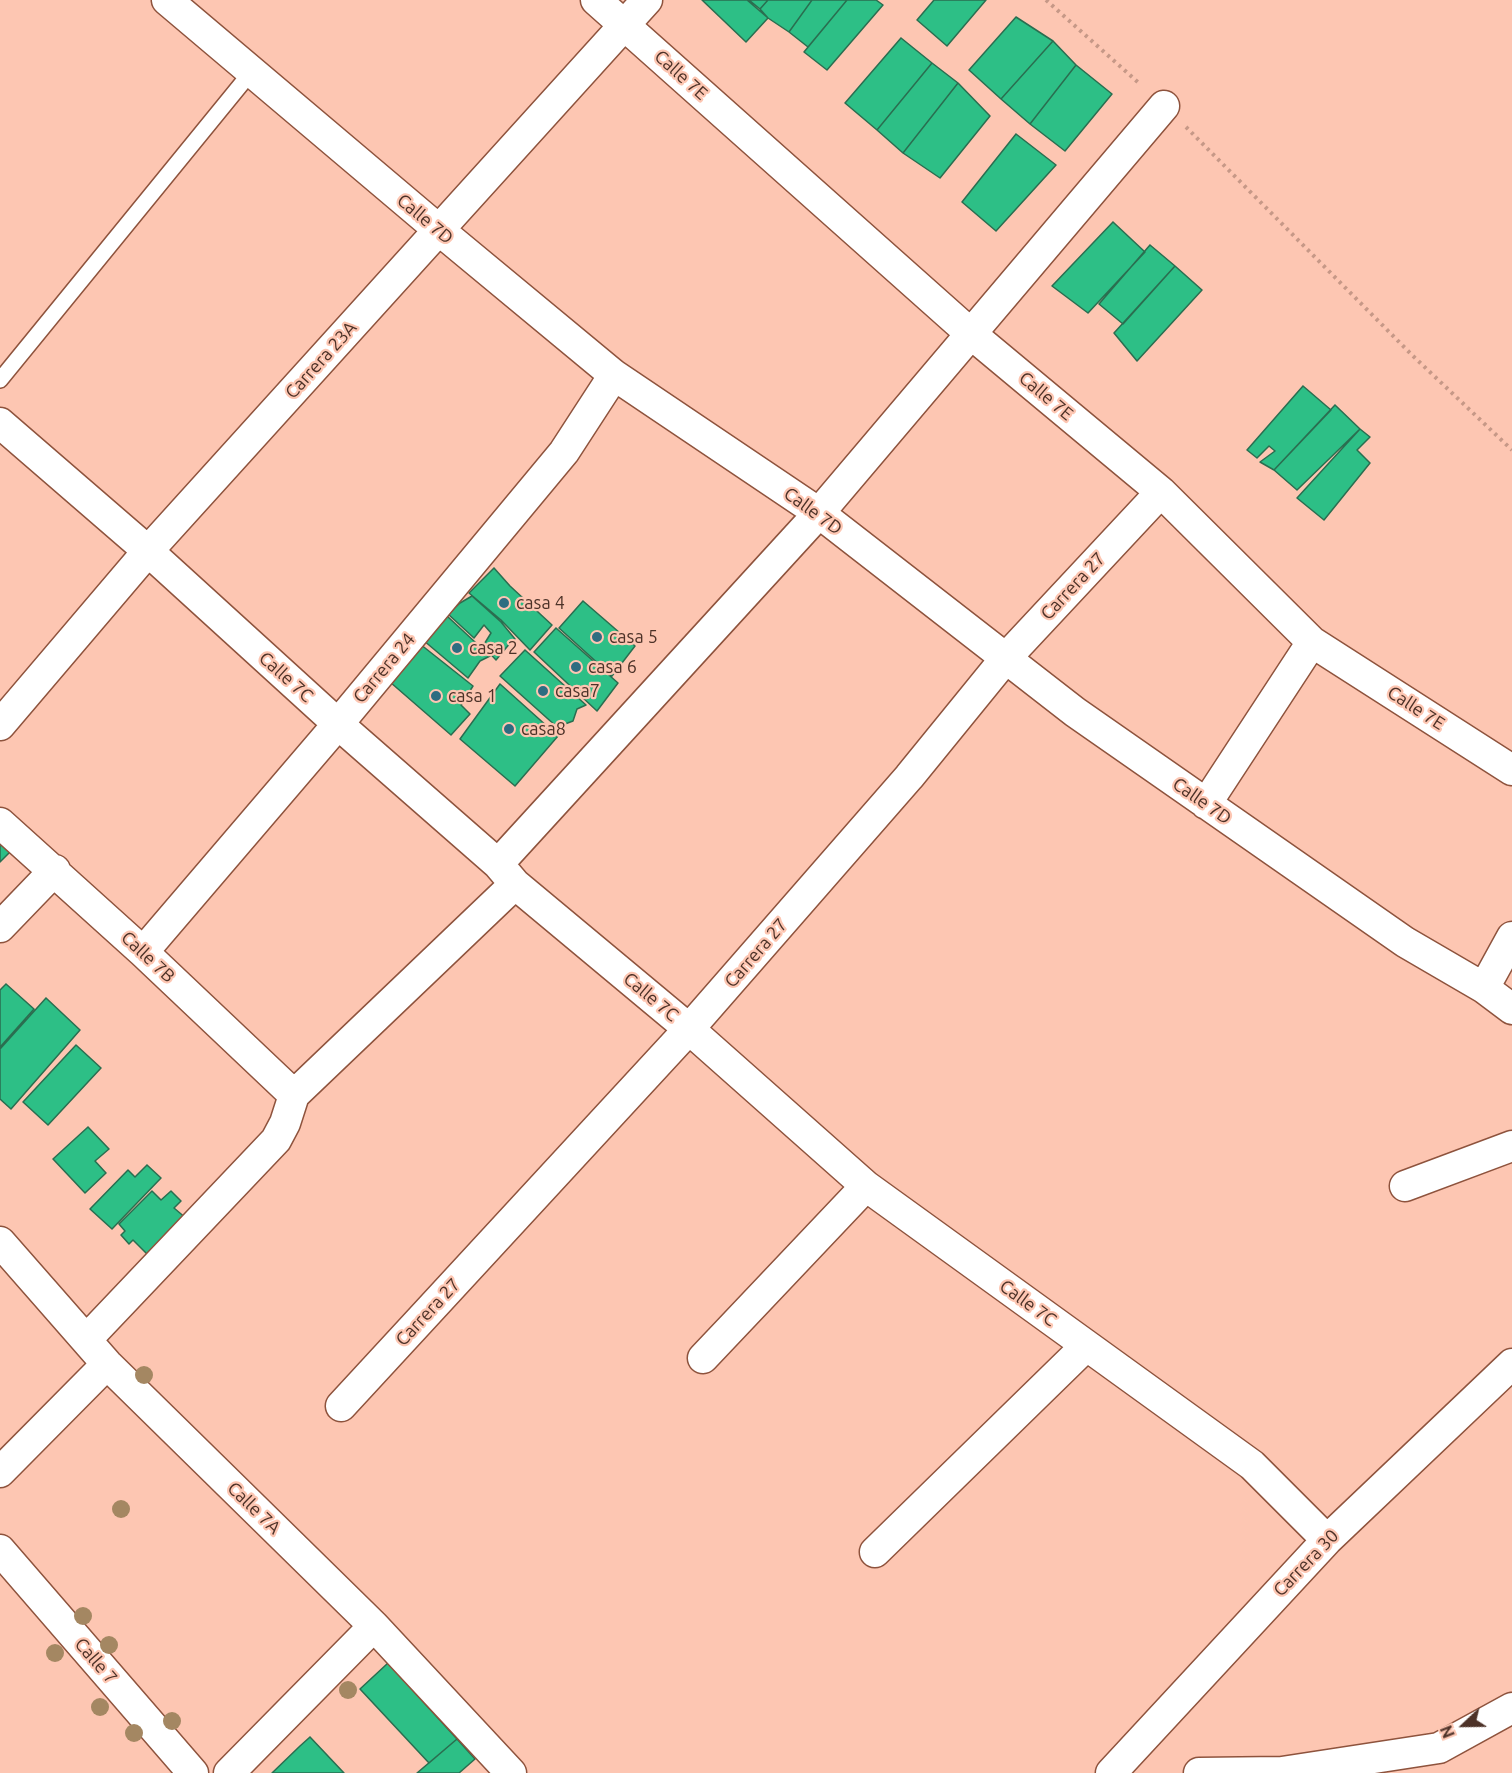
<!DOCTYPE html>
<html>
<head>
<meta charset="utf-8">
<style>
	body { margin:0 }
	#map { position:relative; width:1512px; height:1773px; overflow:hidden; background:#fdc6b2; font-family:Ubuntu,sans-serif }
	canvas { display:block }
	.north { position:absolute; left:1434px; top:1695px; width:60px; height:60px; -webkit-text-stroke:4px #fdc6b2; paint-order:stroke; rotate:248deg; font-size:16px; font-weight:700; line-height:24px; text-align:center; color:#4d3228 }
	.north::after { content:''; display:block; margin:auto; width:21px; height:27px; background:#4d3228; clip-path:polygon(50% 0,100% 100%,50% 72%,0 100%) }
</style>
</head>
<body>
<div id="map">
<canvas width="1512" height="1773"></canvas>
<div class="north">N</div>
</div>
<script>
const context = document.querySelector('canvas').getContext('2d');
context.lineJoin = 'round';
function fillPath(path, color) { context.fillStyle = color; context.fill(path, 'evenodd'); }
const shape = rows => new Path2D(rows.map(r => 'M' + r).join(''));
function stroke(path, color, width, dash) { context.strokeStyle = color; context.lineWidth = width; context.lineCap = dash ? 'butt' : 'round'; context.setLineDash(dash || []); context.stroke(path); }
function drawText(font, color, halo, rows, align = 'center') {
  context.font = font + ' Ubuntu,sans-serif'; context.lineWidth = 4.5; context.setLineDash([]); context.textBaseline = 'middle'; context.strokeStyle = halo; context.fillStyle = color; for (const [text, x, y, turn = 0] of rows) {
    context.save(); context.translate(x, y); context.rotate((+turn || 0) * Math.PI / 180); context.textAlign = isNaN(turn) ? turn : align; if (halo) context.strokeText(text, 0, 0); context.fillText(text, 0, 0); context.restore();
  }
}
const building = shape([
	[702,0,747,0,768,18,746,42,702,0],
	[749,0,768,0,760,9,749,0],
	[768,0,812,0,789,32,768,18,760,9,768,0],
	[812,0,847,0,808,47,789,32,812,0],
	[847,0,876,0,883,5,827,70,804,52,847,0],
	[934,0,986,0,947,46,917,20,934,0],
	[1016,17,1053,41,1001,99,969,70,1016,17],
	[901,38,932,63,877,130,845,103,901,38],
	[1053,41,1076,65,1030,124,1001,99,1053,41],
	[932,63,958,83,903,153,877,130,932,63],
	[1076,65,1112,94,1065,151,1030,124,1076,65],
	[958,83,990,116,940,178,903,153,958,83],
	[1016,134,1056,165,996,231,962,202,1016,134],
	[1113,222,1145,252,1088,313,1052,286,1113,222],
	[1150,245,1175,266,1123,324,1099,304,1150,245],
	[1175,266,1202,290,1137,361,1114,333,1175,266],
	[1303,386,1331,410,1274,470,1260,462,1275,451,1269,446,1257,458,1247,450,1303,386],
	[1335,405,1360,429,1297,490,1274,470,1335,405],
	[1360,429,1370,437,1357,450,1370,463,1324,520,1297,498,1360,429],
	[494,568,510,586,552,625,530,650,501,620,469,593,494,568],
	[472,596,501,622,515,639,511,642,496,660,483,646,491,633,484,625,474,638,448,614,460,603,472,596],
	[583,601,635,646,612,676,559,628,583,601],
	[447,616,490,656,480,661,468,678,423,640,447,616],
	[556,628,618,683,597,711,534,652,556,628],
	[420,644,473,686,461,705,470,714,451,735,390,682,420,644],
	[525,650,586,705,577,709,573,721,557,727,500,676,525,650],
	[500,684,558,736,515,786,460,739,500,684],
	[0,842,10,852,0,862,0,842],
	[6,984,34,1009,0,1047,0,990,6,984],
	[46,998,80,1030,11,1109,0,1099,0,1049,46,998],
	[76,1045,101,1068,48,1125,23,1102,76,1045],
	[88,1127,109,1149,95,1161,106,1173,85,1193,53,1159,88,1127],
	[147,1165,161,1178,112,1229,90,1209,128,1170,135,1177,147,1165],
	[152,1191,161,1200,171,1191,181,1201,174,1208,187,1219,150,1257,133,1240,129,1244,121,1235,125,1231,119,1224,152,1191],
	[388,1663,457,1739,429,1763,360,1689,388,1663],
	[310,1737,344,1773,272,1773,300,1746,310,1737],
	[457,1739,475,1759,459,1773,417,1773,457,1739]
]);
fillPath(building, '#2dbf86');
stroke(building, '#2a6e50', 1.5);
const service = shape([
	[0,380,252,71]
]);
const minor = shape([
	[167,0,439,230,614,375,819,513,1075,712,1405,942,1484,988,1512,1009],
	[596,0,970,333,1161,492,1312,642,1512,770],
	[0,423,148,551,338,724,498,864,515,884,689,1029,866,1186,1252,1465,1327,1540],
	[0,725,148,551,647,0],
	[1206,804,1312,642],
	[0,823,143,952,294,1095],
	[498,864,819,513,1164,106],
	[0,927,55,870],
	[143,952,338,724,564,452,614,375],
	[1484,988,1512,937],
	[1405,1186,1512,1146],
	[0,1242,107,1364,374,1626,511,1773],
	[86,1340,276,1140,285,1123,294,1095,515,884],
	[703,1358,866,1186],
	[341,1406,689,1029,909,777,1005,659,1161,492],
	[0,1472,107,1364],
	[0,1550,193,1773],
	[875,1552,1086,1346],
	[229,1773,374,1626],
	[1111,1773,1327,1540,1512,1364],
	[1199,1773,1282,1772,1439,1748,1512,1708]
]);
stroke(service, '#8e533d', 18);
stroke(minor, '#8e533d', 33);
stroke(shape([
	[1046,0,1141,85],
	[1186,127,1412,355,1512,450]
]), '#c69887', 4, [3, 4.5]);
stroke(service, '#fff', 15);
stroke(minor, '#fff', 30);
context.fillStyle = '#a48762';
for (const [x, y] of [
	[144,1375],
	[121,1509],
	[83,1616],
	[109,1645],
	[55,1653],
	[348,1690],
	[100,1707],
	[172,1721],
	[134,1733]
]) { context.beginPath(); context.arc(x, y, 9, 0, 2 * Math.PI); context.fill(); }
for (const [x, y, r, color] of [
	[504,603,6,"#2d6d81"],
	[597,637,6,"#2d6d81"],
	[457,648,6,"#2d6d81"],
	[576,667,6,"#2d6d81"],
	[543,691,6,"#2d6d81"],
	[436,696,6,"#2d6d81"],
	[509,729,6,"#2d6d81"]
]) { const dot = new Path2D(); dot.arc(x, y, r, 0, 2 * Math.PI); context.fillStyle = color; context.fill(dot); stroke(dot, '#fdc6b2', 2); }
drawText('18px', '#4d3228', '#fdc6b2', [
	["Calle 7E",681,75,42],
	["Calle 7D",425,219,40],
	["Carrera 23A",321,360,-48],
	["Calle 7E",1046,396,40],
	["Calle 7D",813,511,36],
	["Carrera 27",1073,586,-47],
	["Carrera 24",384,668,-50],
	["Calle 7C",286,677,42],
	["Calle 7E",1416,708,33],
	["Calle 7D",1202,801,35],
	["Carrera 27",756,953,-49],
	["Calle 7B",148,957,43],
	["Calle 7C",651,997,40],
	["Calle 7C",1028,1303,36],
	["Carrera 27",428,1312,-47],
	["Calle 7A",254,1508,44],
	["Carrera 30",1306,1563,-46],
	["Calle 7",96,1661,49]
]);
drawText('18px', '#4d3228', '#fdc6b2', [
	["casa 4",516,603],
	["casa 5",609,637],
	["casa 2",469,648],
	["casa 6",588,667],
	["casa7",555,691],
	["casa 1",448,696],
	["casa8",521,729]
], 'left');
</script>
</body>
</html>
